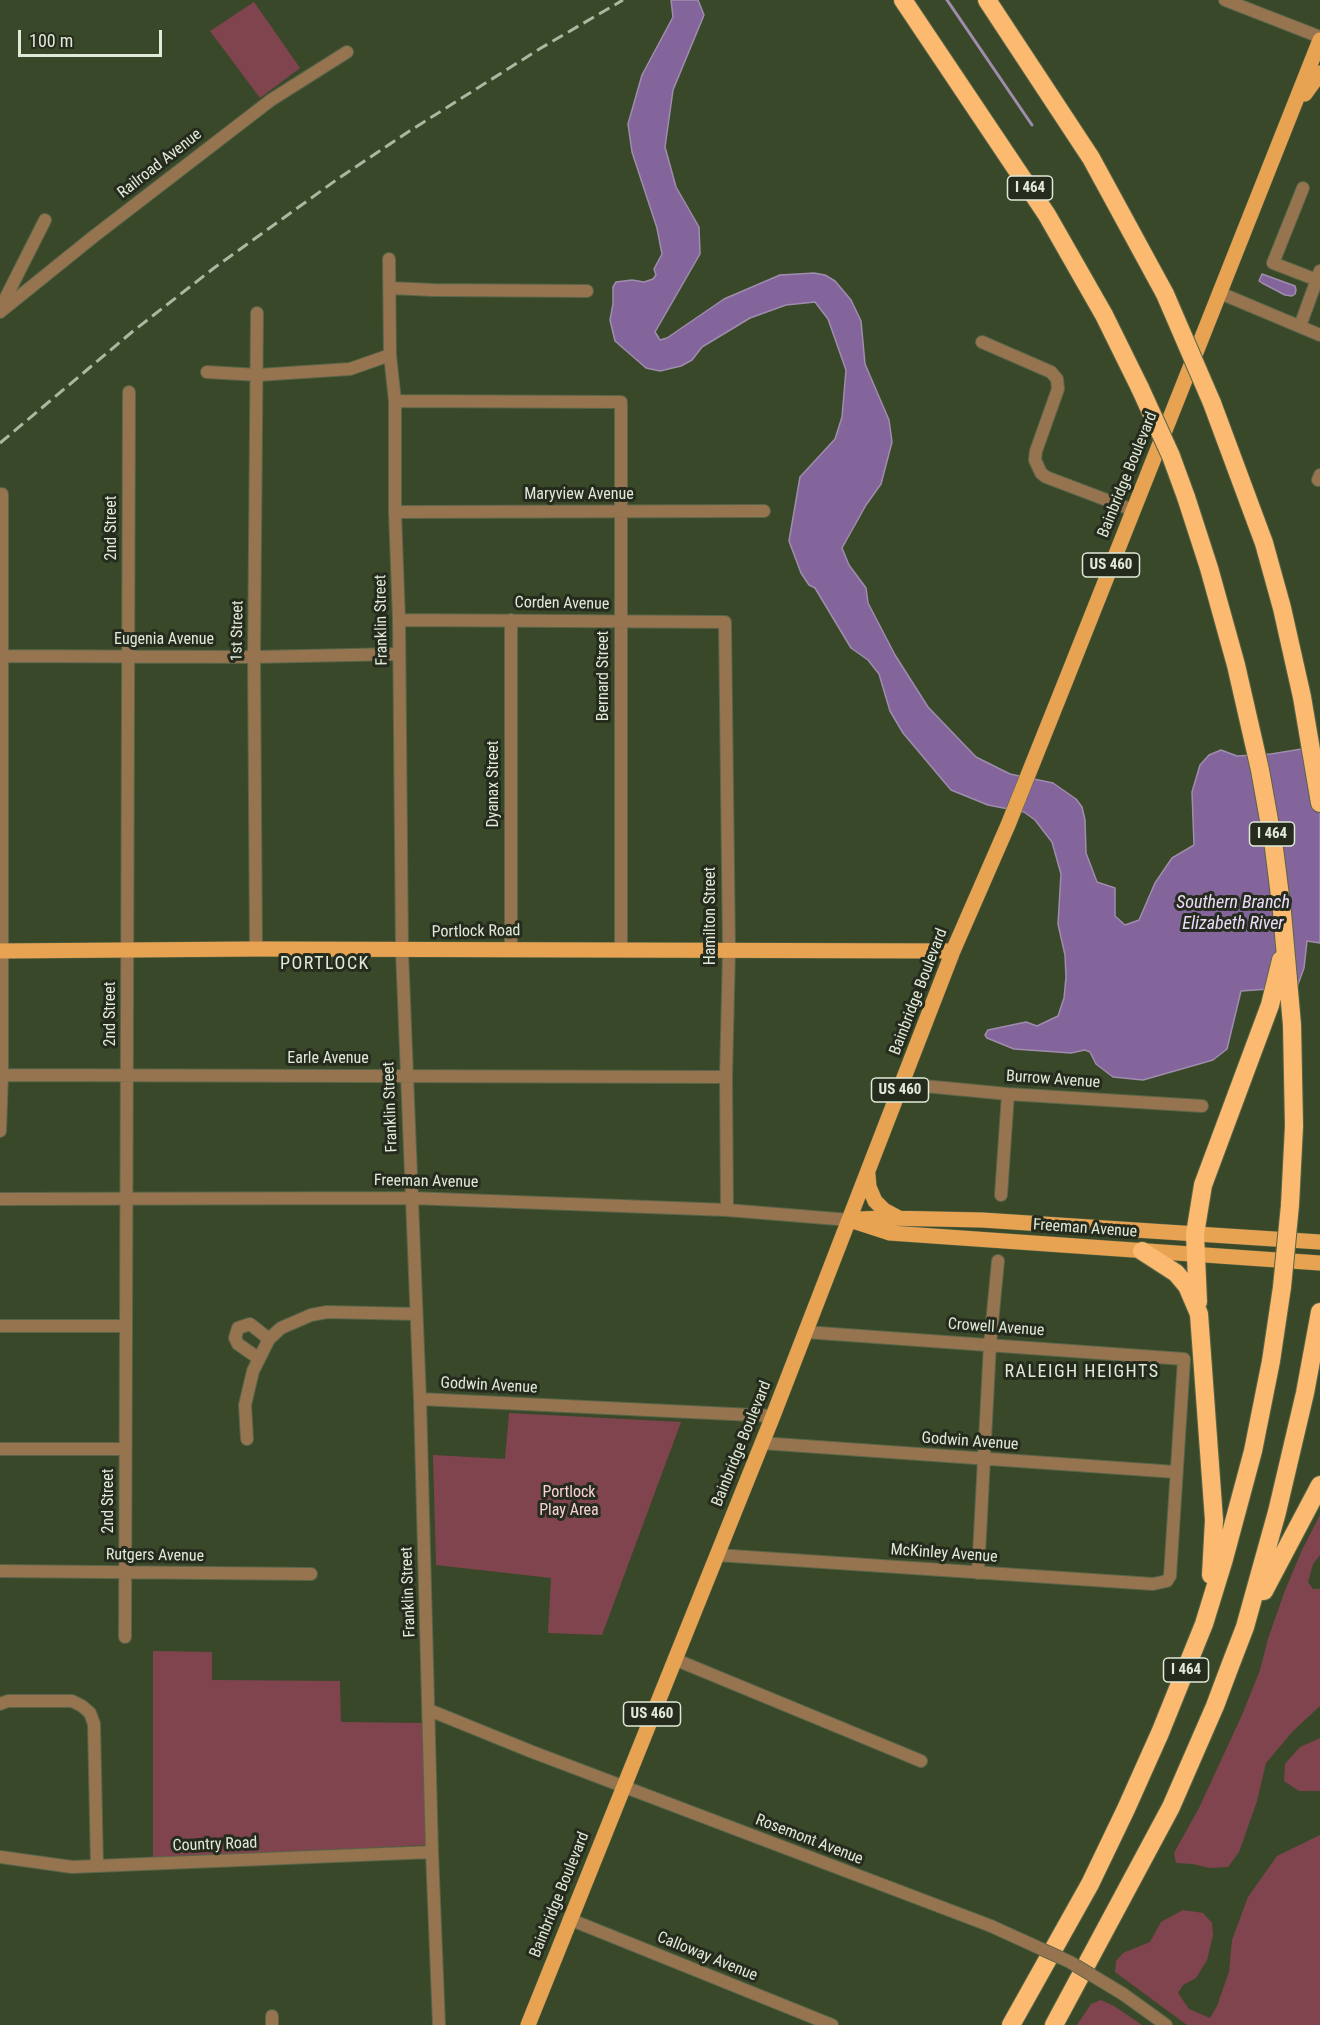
<!DOCTYPE html>
<html>
<head>
<meta charset="utf-8">
<style>
	body { margin:0 }
	#map { position:relative; width:1320px; height:2025px; overflow:hidden; background:#3a482a; font-family:"Roboto Condensed",sans-serif }
	canvas { display:block }
	.scale { position:absolute; left:18px; top:30px; width:144px; height:27px; box-sizing:border-box; border:3px solid #e1e9d8; border-top:0; padding-left:8px; font-size:18px; line-height:21px; white-space:nowrap; color:#e1e9d8; -webkit-text-stroke:4px #252c1e; paint-order:stroke }
</style>
</head>
<body>
<div id="map">
<canvas width="1320" height="2025"></canvas>
<div class="scale">100 m</div>
</div>
<script>
const context = document.querySelector('canvas').getContext('2d');
context.lineJoin = 'round';
function fillPath(path, color) { context.fillStyle = color; context.fill(path, 'evenodd'); }
const shape = rows => new Path2D(rows.map(r => 'M' + r).join(''));
function stroke(path, color, width, dash) { context.strokeStyle = color; context.lineWidth = width; context.lineCap = dash ? 'butt' : 'round'; context.setLineDash(dash || []); context.stroke(path); }
function drawText(font, color, halo, rows, align = 'center') {
  context.font = font + ' "Roboto Condensed",sans-serif'; context.lineWidth = 6; context.setLineDash([]); context.textBaseline = 'middle'; context.strokeStyle = halo; context.fillStyle = color; for (const [text, x, y, turn = 0] of rows) {
    context.save(); context.translate(x, y); context.rotate((+turn || 0) * Math.PI / 180); context.textAlign = isNaN(turn) ? turn : align; if (halo) context.strokeText(text, 0, 0); context.fillText(text, 0, 0); context.restore();
  }
}
fillPath(shape([
	[254,2,300,68,260,98,210,31],
	[509,1413,681,1422,602,1635,548,1633,551,1578,436,1565,433,1455,505,1459],
	[1320,1515,1320,1555,1313,1564,1308,1582,1313,1589,1320,1589,1320,1706,1293,1731,1266,1763,1257,1801,1239,1852,1228,1867,1209,1868,1193,1864,1176,1863,1174,1853,1199,1808,1242,1715,1260,1670,1268,1639,1284,1593,1302,1550],
	[153,1651,212,1652,212,1680,340,1681,341,1722,422,1723,426,1845,153,1859],
	[1320,1738,1320,1791,1299,1791,1284,1781,1285,1764,1300,1747],
	[1320,1835,1320,2025,1187,2025,1115,1972,1116,1961,1123,1953,1150,1942,1161,1922,1183,1910,1203,1913,1212,1923,1213,1935,1207,1960,1196,1978,1183,1985,1178,1993,1189,2009,1210,2018,1217,2006,1229,1972,1232,1940,1248,1897,1277,1856],
	[1101,2000,1114,2006,1142,2025,1077,2025,1091,2004]
]), '#80444f');
const water = shape([
	[671,0,698,0,704,15,673,90,665,147,676,187,699,227,700,254,655,332,660,340,667,338,724,299,780,275,814,273,825,275,835,281,851,300,861,321,865,364,889,420,892,442,881,484,866,505,842,548,849,565,866,588,868,603,895,655,928,707,976,757,1010,774,1053,783,1076,799,1082,807,1085,820,1086,853,1097,882,1115,888,1115,916,1125,925,1139,920,1155,883,1172,858,1194,845,1192,792,1200,765,1209,755,1221,750,1237,756,1271,754,1320,746,1320,943,1307,941,1304,968,1297,987,1241,991,1227,1049,1213,1060,1143,1080,1113,1077,1096,1064,1090,1052,1085,1050,1071,1053,1014,1049,987,1038,985,1035,988,1030,1026,1022,1037,1026,1058,1016,1064,998,1066,977,1065,955,1058,924,1061,874,1052,842,1035,820,1024,812,988,805,951,790,903,733,890,711,879,674,868,660,851,648,815,588,809,585,801,573,789,541,800,477,835,439,842,417,846,370,828,319,815,302,786,305,750,318,702,347,692,360,681,366,660,371,646,368,615,341,610,320,613,304,613,287,616,282,632,280,644,282,653,279,656,275,654,269,662,254,657,228,632,152,628,124,642,75,673,17,671,0],
	[1262,274,1295,286,1296,290,1295,294,1292,296,1285,295,1262,283,1259,281,1262,274]
]);
fillPath(water, '#83659b');
stroke(water, '#9f8dad', 1.5);
stroke(shape([
	[947,0,1032,125]
]), '#9f8dad', 3);
const minor = shape([
	[1225,0,1320,37],
	[1303,188,1273,263,1317,280],
	[389,259,390,355,395,401,395,512,399,620,402,951,420,1399,432,1852,439,2025],
	[390,288,433,290,587,291],
	[1220,293,1320,335],
	[1,307,45,220],
	[0,312,93,237,271,100,347,52],
	[1300,326,1320,271],
	[982,342,1051,372,1057,379,1058,389,1036,451,1035,460,1041,473,1046,477,1133,510],
	[207,372,258,375,350,369,390,355],
	[395,401,621,402,621,950],
	[1318,480,1320,475],
	[395,512,764,511],
	[399,620,725,622,729,950,726,1077,727,1210],
	[0,656,254,657,399,654],
	[256,949,254,657,257,313],
	[511,949,511,620],
	[2,1075,726,1077],
	[903,1084,1008,1094,1202,1106],
	[0,1131,2,1075,2,494],
	[1001,1195,1008,1094],
	[0,1199,411,1198,727,1210,850,1220],
	[0,1326,126,1326],
	[258,1358,238,1344,235,1338,238,1328,250,1324,269,1339],
	[420,1399,773,1416],
	[247,1439,245,1405,253,1371,269,1339,281,1328,311,1315,327,1312,416,1314],
	[761,1443,1176,1472],
	[0,1449,125,1449],
	[717,1555,1153,1584,1167,1581,1170,1576,1184,1359,805,1332],
	[0,1571,311,1574],
	[978,1573,990,1344,998,1261],
	[125,1637,129,392],
	[674,1659,921,1761],
	[0,1704,8,1701,72,1701,82,1706,90,1713,94,1724,97,1866],
	[429,1710,530,1751,991,1926],
	[0,1857,72,1867,432,1852],
	[569,1919,832,2025],
	[1123,1994,1166,2025],
	[272,2016,272,2025]
]);
const major = shape([
	[1305,94,1320,73],
	[0,951,256,949,953,951],
	[868,1175,869,1187,875,1201,884,1210,899,1218],
	[859,1219,886,1218,982,1220,1320,1242],
	[850,1220,890,1233,1320,1263],
	[528,2025,773,1416,953,951,1008,825,1068,675,1320,40]
]);
const highway = shape([
	[903,0,1047,215,1104,315,1140,388],
	[987,0,1091,158,1165,294],
	[1212,403,1264,543,1282,608,1302,697,1320,803],
	[1186,497,1209,568,1236,665,1260,770,1274,848,1282,912,1292,1025,1294,1126,1290,1205],
	[1142,1251,1176,1273,1187,1286,1199,1314,1214,1520,1211,1575],
	[1198,1302,1195,1234,1203,1185,1270,1005,1281,960],
	[1264,1591,1320,1485],
	[1011,2025,1090,1884,1126,1809,1160,1733,1204,1624,1224,1559,1253,1451,1271,1361,1282,1287],
	[1054,2025,1171,1807,1215,1706,1230,1666,1245,1627,1277,1512,1305,1393,1320,1312]
]);
stroke(minor, '#586549', 14);
stroke(major, '#586549', 16);
stroke(highway, '#586549', 20);
stroke(minor, '#96744f', 12);
stroke(major, '#e7a351', 15);
stroke(highway, '#fbba6f', 18);
stroke(shape([
	[0,443,132,332,214,268,339,178,408,132,541,48,623,0]
]), '#acb6a1', 3, [12, 6]);
const minorBridge = shape([
	[991,1926,1070,1962,1123,1994]
]);
const highwayBridge = shape([
	[1165,294,1212,403],
	[1140,388,1171,456,1186,497],
	[1282,1287,1290,1205]
]);
stroke(minorBridge, '#586549', 14, []);
stroke(highwayBridge, '#586549', 20, []);
stroke(minorBridge, '#96744f', 12);
stroke(highwayBridge, '#fbba6f', 18);
for (const [x, y, w] of [
	[1030,188,45],
	[1111,565,57],
	[1272,834,45],
	[900,1090,57],
	[1186,1670,45],
	[652,1714,57]
]) { const box = new Path2D(); box.roundRect(x - w / 2, y - 12, w, 24, 4.5); context.fillStyle = '#252c1e'; context.fill(box); stroke(box, '#e1e9d8', 1.5); }
drawText('bold 15px', '#e1e9d8', null, [
	["I 464",1030,188],
	["US 460",1111,565],
	["I 464",1272,834],
	["US 460",900,1090],
	["I 464",1186,1670],
	["US 460",652,1714]
]);
drawText('16px', '#e1e9d8', '#252c1e', [
	["Railroad Avenue",160,164,-38],
	["Bainbridge Boulevard",1128,475,-68],
	["Maryview Avenue",579,495],
	["2nd Street",112,528,-90],
	["Corden Avenue",562,604,1],
	["Franklin Street",382,620,-91],
	["1st Street",238,631,-89],
	["Eugenia Avenue",164,640],
	["Bernard Street",604,676,-90],
	["Dyanax Street",494,784,-90],
	["Hamilton Street",711,916,-90],
	["Portlock Road",476,932,-1],
	["Bainbridge Boulevard",919,992,-69],
	["2nd Street",111,1014,-90],
	["Earle Avenue",328,1059],
	["Burrow Avenue",1053,1080,4],
	["Franklin Street",391,1107,-92],
	["Freeman Avenue",426,1182,1],
	["Freeman Avenue",1085,1229,4],
	["Crowell Avenue",996,1328,4],
	["Godwin Avenue",489,1386,3],
	["Godwin Avenue",970,1442,4],
	["Bainbridge Boulevard",742,1444,-68],
	["2nd Street",109,1501,-90],
	["McKinley Avenue",944,1554,4],
	["Rutgers Avenue",155,1556,1],
	["Franklin Street",409,1592,-92],
	["Rosemont Avenue",809,1840,21],
	["Country Road",215,1845,-2],
	["Bainbridge Boulevard",560,1895,-68],
	["Calloway Avenue",707,1957,22]
]);
drawText('16px', '#fad0d6', '#252c1e', [
	["Portlock",569,1493],
	["Play Area",569,1511]
]);
drawText('italic 18px', '#eddcfd', '#252c1e', [
	["Southern Branch",1233,903],
	["Elizabeth River",1233,924]
]);
context.letterSpacing = '1.5px';
drawText('18px', '#e1e9d8', '#252c1e', [
	["PORTLOCK",325,964],
	["RALEIGH HEIGHTS",1082,1372]
]);
context.letterSpacing = '0px';
</script>
</body>
</html>
